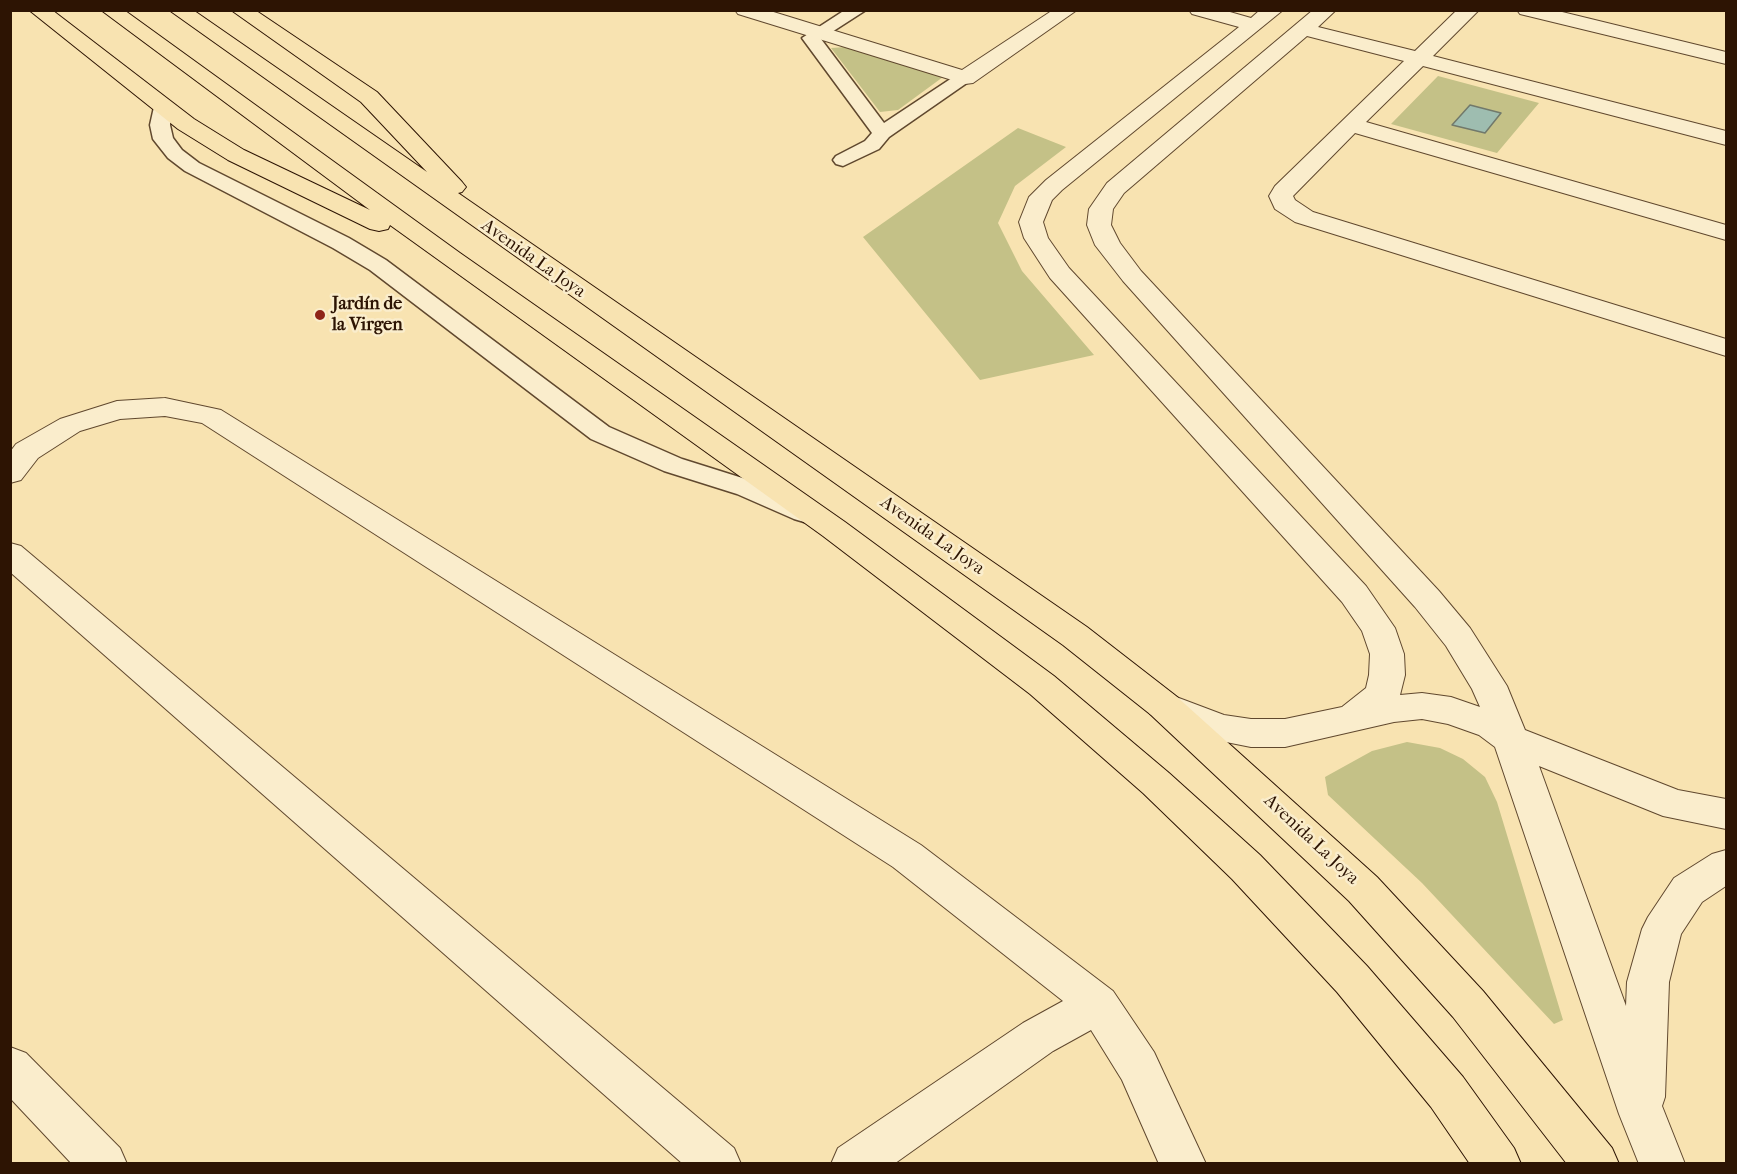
<!DOCTYPE html>
<html>
<head>
<meta charset="utf-8">
<style>
	body { margin:0 }
	#map { position:relative; width:1737px; height:1174px; overflow:hidden; background:#f8e3b1; font-family:"IM FELL French Canon",serif }
	canvas { display:block }
	.frame { position:absolute; inset:0; border:12px solid #2d1403; pointer-events:none }
</style>
</head>
<body>
<div id="map">
<canvas width="1737" height="1174"></canvas>
<div class="frame"></div>
</div>
<script>
const context = document.querySelector('canvas').getContext('2d');
context.lineJoin = 'round';
function fillPath(path, color) { context.fillStyle = color; context.fill(path, 'evenodd'); }
const shape = rows => new Path2D(rows.map(r => 'M' + r).join(''));
function stroke(path, color, width, dash) { context.strokeStyle = color; context.lineWidth = width; context.lineCap = dash ? 'butt' : 'round'; context.setLineDash(dash || []); context.stroke(path); }
function drawText(font, color, halo, rows, align = 'center') {
  context.font = font + ' "IM FELL French Canon",serif'; context.lineWidth = 5; context.setLineDash([]); context.textBaseline = 'middle'; context.strokeStyle = halo; context.fillStyle = color; for (const [text, x, y, turn = 0] of rows) {
    context.save(); context.translate(x, y); context.rotate((+turn || 0) * Math.PI / 180); context.textAlign = isNaN(turn) ? turn : align; if (halo) context.strokeText(text, 0, 0); context.fillText(text, 0, 0); context.restore();
  }
}
fillPath(shape([
	[846,47,943,77,898,110,880,112,831,48],
	[1438,76,1539,103,1497,153,1391,124],
	[1018,128,1066,147,1015,186,998,223,1022,271,1094,355,980,380,863,237],
	[1407,742,1440,748,1463,759,1485,777,1497,802,1563,1020,1554,1024,1422,883,1328,795,1325,777,1372,751]
]), '#c4c187');
const water = shape([
	[1470,105,1501,113,1485,133,1452,125,1470,105]
]);
fillPath(water, '#9ebdb0');
stroke(water, '#71796b', 1.5);
const service = shape([
	[845,10,866,10,821,39,884,123,958,74,965,72,972,74,974,78,889,137,879,149,843,166,836,164,833,160,836,156,865,141,872,133,802,38,845,10],
	[163,101,170,103,172,107,170,125,173,138,182,150,199,163,349,238,386,260,609,427,682,459,755,482,814,507,818,513,814,519,804,522,794,519,737,494,664,471,591,439,370,270,333,248,185,171,168,158,153,139,150,125,154,107,156,103,163,101]
]);
const minor = shape([
	[735,10,767,10,962,70,1053,10,1077,10,973,83,965,84,738,14,735,10],
	[1189,10,1223,10,1251,18,1260,10,1283,10,1062,190,1052,200,1043,222,1048,238,1069,268,1366,586,1395,628,1404,654,1405,675,1400,695,1422,693,1451,697,1480,707,1472,689,1446,646,1415,607,1123,281,1095,245,1087,225,1089,209,1107,183,1313,10,1336,10,1318,27,1415,51,1457,10,1479,10,1433,56,1726,131,1726,145,1423,66,1366,122,1726,225,1726,240,1355,133,1293,196,1295,200,1313,212,1726,339,1726,356,1295,222,1275,209,1269,196,1275,186,1404,61,1307,36,1124,193,1113,209,1111,225,1120,243,1141,271,1439,591,1470,628,1507,686,1525,730,1678,790,1726,799,1726,829,1663,816,1539,766,1626,1006,1627,982,1642,929,1648,917,1674,878,1712,854,1726,850,1726,886,1702,902,1681,934,1669,982,1665,1097,1662,1106,1685,1164,1639,1164,1619,1114,1495,747,1479,735,1448,724,1422,719,1394,722,1285,747,1251,747,1206,738,1150,714,1145,705,1150,696,1163,692,1224,715,1251,719,1285,719,1342,707,1366,688,1369,675,1370,654,1362,631,1342,602,1050,278,1024,238,1019,222,1029,197,1046,180,1239,27,1192,14,1189,10],
	[1517,10,1554,10,1726,52,1726,64,1520,14,1517,10],
	[165,398,221,410,921,845,1113,991,1154,1052,1206,1164,1159,1164,1122,1080,1091,1030,1053,1051,894,1164,831,1164,838,1148,1023,1023,1063,1001,893,867,202,423,165,416,120,419,80,431,38,458,21,480,10,483,10,452,16,444,60,419,117,401,165,398],
	[10,543,21,546,734,1148,741,1164,683,1164,10,572,10,543],
	[10,1047,26,1053,120,1148,127,1164,72,1164,10,1098,10,1047]
]);
const primary = shape([
	[29,10,52,10,194,119,244,150,370,210,101,10,124,10,460,253,845,522,1054,676,1169,773,1260,855,1367,966,1463,1077,1514,1148,1521,1164,1470,1164,1431,1107,1337,992,1232,879,1143,793,1030,694,823,536,390,225,388,229,379,231,370,229,228,160,178,129,29,10],
	[169,10,193,10,427,172,361,102,231,10,255,10,377,92,462,182,466,187,462,192,458,193,1087,627,1176,696,1377,877,1483,991,1612,1148,1619,1164,1567,1164,1453,1017,1349,901,1150,714,1063,645,169,10]
]);
stroke(service, '#60482e', 3);
stroke(minor, '#60482e', 2);
stroke(primary, '#2d1403', 2);
fillPath(service, '#faedcc');
fillPath(minor, '#faedcc');
fillPath(primary, '#f8e3b1');
for (const [x, y, r, color] of [
	[320,315,6,"#8f2418"]
]) { const dot = new Path2D(); dot.arc(x, y, r, 0, 2 * Math.PI); context.fillStyle = color; context.fill(dot); stroke(dot, '#faedcc', 2); }
drawText('18px', '#2d1403', '#faedcc', [
	["Avenida La Joya",533,259,35],
	["Avenida La Joya",932,536,35],
	["Avenida La Joya",1311,840,43]
]);
drawText('bold 18px', '#2d1403', '#faedcc', [
	["Jardín de",332,305],
	["la Virgen",332,326]
], 'left');
</script>
</body>
</html>
